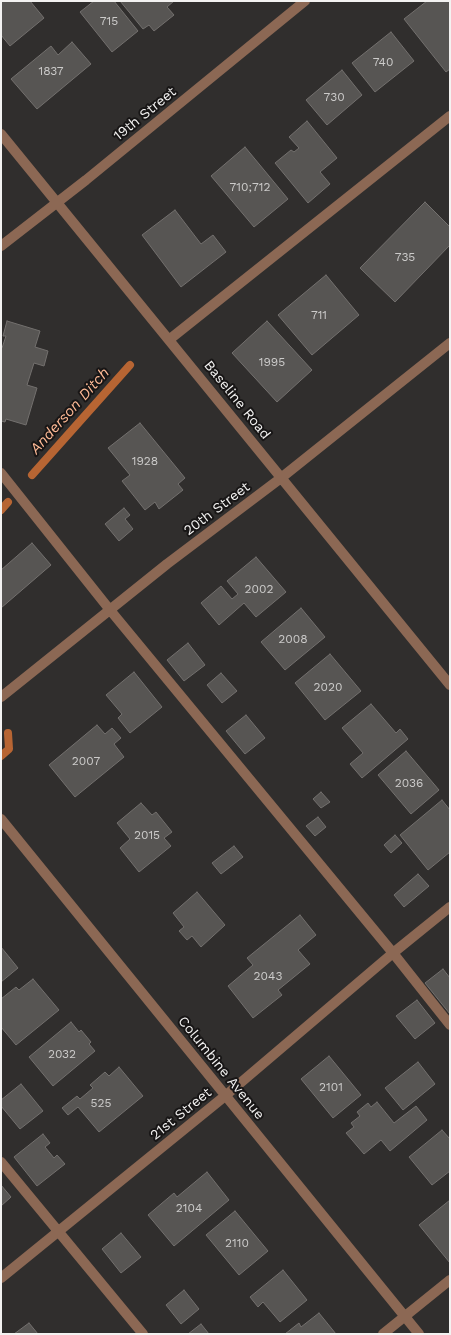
<!DOCTYPE html>
<html>
<head>
<meta charset="utf-8">
<style>
	body { margin:0 }
	#map { position:relative; width:451px; height:1335px; overflow:hidden; background:#302e2d; font-family:"Work Sans",sans-serif }
	canvas { display:block }
	.frame { position:absolute; inset:0; border:2px solid #f3f2f1; pointer-events:none }
</style>
</head>
<body>
<div id="map">
<canvas width="451" height="1335"></canvas>
<div class="frame"></div>
</div>
<script>
const context = document.querySelector('canvas').getContext('2d');
context.lineJoin = 'round';
const shape = rows => new Path2D(rows.map(r => 'M' + r).join(''));
function stroke(path, color, width, dash) { context.strokeStyle = color; context.lineWidth = width; context.lineCap = dash ? 'butt' : 'round'; context.setLineDash(dash || []); context.stroke(path); }
function fillPath(path, color) { context.fillStyle = color; context.fill(path, 'evenodd'); }
function drawText(font, color, halo, rows, align = 'center') {
  context.font = font + ' "Work Sans",sans-serif'; context.lineWidth = 4; context.setLineDash([]); context.textBaseline = 'middle'; context.strokeStyle = halo; context.fillStyle = color; for (const [text, x, y, turn = 0] of rows) {
    context.save(); context.translate(x, y); context.rotate((+turn || 0) * Math.PI / 180); context.textAlign = isNaN(turn) ? turn : align; if (halo) context.strokeText(text, 0, 0); context.fillText(text, 0, 0); context.restore();
  }
}
stroke(shape([
	[32,475,130,365],
	[1,510,8,502],
	[1,756,9,749,8,733]
]), '#b76533', 8);
const building = shape([
	[1,1,30,1,44,18,10,46,1,35,1,1],
	[94,1,114,1,138,31,112,52,80,12,94,1],
	[120,1,174,1,167,7,174,15,154,31,149,25,143,29,120,1],
	[427,1,450,1,450,69,446,72,404,19,427,1],
	[391,32,414,61,375,92,352,63,391,32],
	[72,42,91,64,37,109,11,79,51,46,58,55,72,42],
	[342,70,362,95,327,125,306,100,342,70],
	[307,121,337,158,320,172,330,184,308,203,275,163,291,150,294,152,299,148,289,137,307,121],
	[245,147,288,199,254,227,211,176,245,147],
	[425,202,450,227,450,245,395,302,360,268,425,202],
	[175,210,201,244,213,235,226,252,181,287,142,235,175,210],
	[326,275,359,315,312,355,278,315,326,275],
	[7,321,40,331,35,347,48,351,44,366,34,363,27,385,37,388,26,425,6,419,5,422,1,421,1,347,2,348,6,336,3,336,7,321],
	[267,321,312,370,277,402,232,353,267,321],
	[140,423,185,478,178,484,183,490,159,509,155,502,145,510,122,481,130,475,108,448,140,423],
	[124,508,130,515,125,519,133,529,119,541,105,524,124,508],
	[32,543,51,565,1,608,1,570,32,543],
	[256,557,286,592,256,617,244,603,219,625,201,603,221,586,232,599,238,594,227,581,256,557],
	[301,608,325,637,285,670,261,642,301,608],
	[188,643,205,665,184,681,167,660,188,643],
	[330,654,361,691,325,720,295,683,330,654],
	[134,672,162,707,130,733,118,718,122,714,106,695,134,672],
	[221,673,237,691,222,703,207,685,221,673],
	[371,704,396,733,400,729,408,739,362,778,350,764,363,753,342,728,371,704],
	[246,715,265,738,245,754,226,731,246,715],
	[97,725,105,734,112,728,121,738,114,744,124,757,75,797,49,765,97,725],
	[406,751,439,790,411,814,378,775,406,751],
	[321,792,330,802,321,808,313,799,321,792],
	[442,800,450,810,450,852,428,870,400,835,442,800],
	[141,803,152,815,156,812,172,832,164,838,171,846,139,872,120,848,130,839,117,823,141,803],
	[318,817,326,827,315,836,306,826,318,817],
	[395,835,402,843,391,853,384,845,395,835],
	[234,846,243,857,221,874,212,863,234,846],
	[418,874,429,886,404,907,394,895,418,874],
	[197,892,225,925,201,947,192,936,187,940,179,931,184,927,173,913,197,892],
	[300,915,316,935,298,950,310,964,278,990,282,995,253,1018,228,986,253,965,247,958,300,915],
	[1,947,18,968,1,982,1,947],
	[443,969,450,978,450,1014,425,983,443,969],
	[33,979,59,1010,16,1045,1,1027,1,999,16,987,19,990,33,979],
	[417,1000,435,1023,415,1039,396,1016,417,1000],
	[71,1022,79,1032,81,1030,91,1042,89,1044,95,1051,53,1086,29,1057,71,1022],
	[329,1056,361,1095,333,1118,301,1079,329,1056],
	[418,1062,435,1084,403,1110,385,1088,418,1062],
	[119,1067,143,1096,99,1132,78,1107,68,1115,62,1108,77,1096,80,1099,93,1088,90,1085,105,1072,109,1076,119,1067],
	[21,1084,43,1111,20,1129,1,1106,1,1100,21,1084],
	[377,1102,394,1123,416,1106,427,1120,390,1151,381,1140,364,1154,346,1133,354,1127,351,1123,360,1116,357,1112,368,1103,371,1107,377,1102],
	[442,1130,450,1139,450,1171,432,1185,409,1157,442,1130],
	[43,1134,50,1143,45,1147,54,1158,57,1155,65,1164,37,1186,14,1157,43,1134],
	[207,1172,229,1200,174,1246,148,1215,174,1193,177,1197,207,1172],
	[1,1185,11,1197,1,1206,1,1185],
	[450,1200,450,1263,419,1225,450,1200],
	[235,1211,268,1251,239,1275,206,1235,235,1211],
	[121,1233,141,1257,121,1273,102,1249,121,1233],
	[283,1270,307,1300,280,1322,263,1302,258,1307,250,1297,283,1270],
	[184,1290,199,1309,181,1324,166,1305,184,1290],
	[319,1313,336,1334,285,1334,299,1323,301,1327,319,1313],
	[29,1323,38,1334,14,1334,29,1323],
	[201,1324,209,1334,188,1334,201,1324]
]);
fillPath(building, '#575553');
stroke(building, '#73706e', 1);
stroke(shape([
	[1,134,450,685],
	[1,246,86,180,305,1],
	[170,339,450,116],
	[1,473,110,610,393,953,450,1025],
	[1,697,167,564,281,478,450,343],
	[1,819,419,1334],
	[1,1162,143,1334],
	[1,1278,225,1096,393,953,450,907],
	[383,1334,450,1280]
]), '#8c6854', 10);
drawText('12px', '#cccbca', null, [
	["715",109,21],
	["740",383,62],
	["1837",51,71],
	["730",334,97],
	["710;712",250,187],
	["735",405,257],
	["711",319,315],
	["1995",272,362],
	["1928",145,461],
	["2002",259,589],
	["2008",293,639],
	["2020",328,687],
	["2007",86,761],
	["2036",409,783],
	["2015",147,835],
	["2043",268,976],
	["2032",62,1054],
	["2101",331,1087],
	["525",101,1103],
	["2104",189,1208],
	["2110",237,1243]
]);
drawText('14px', '#f3f2f1', '#181616', [
	["19th Street",145,114,-39],
	["Baseline Road",237,400,51],
	["20th Street",217,509,-37],
	["Columbine Avenue",221,1068,51],
	["21st Street",181,1114,-39]
]);
drawText('italic 15px', '#feba96', '#181616', [
	["Anderson Ditch",70,411,-48]
]);
</script>
</body>
</html>
